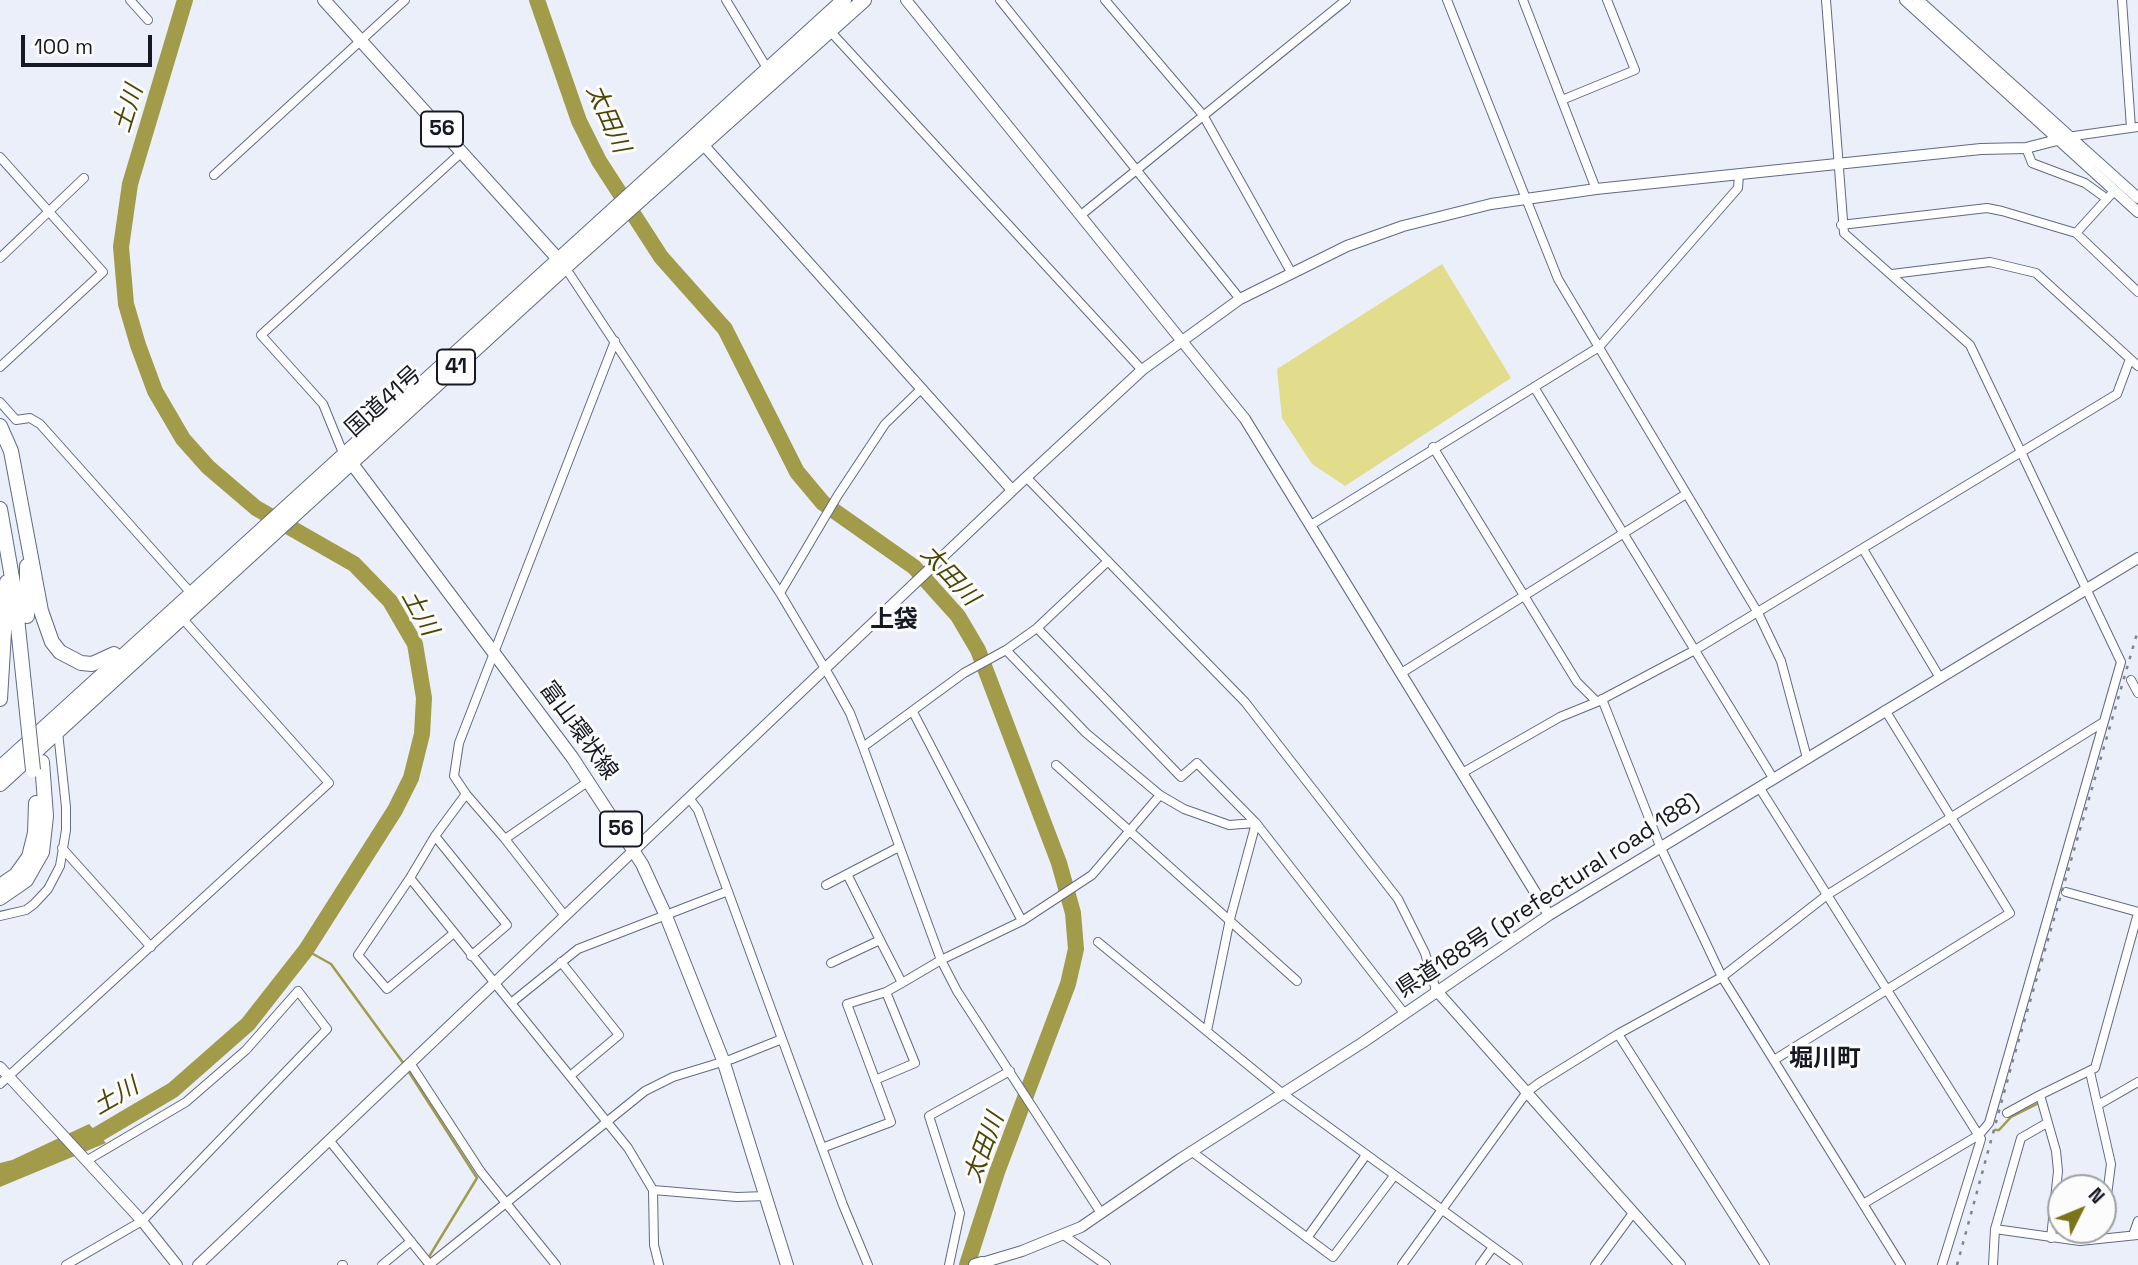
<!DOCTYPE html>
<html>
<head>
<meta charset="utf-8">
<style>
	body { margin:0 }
	#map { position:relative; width:2138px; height:1265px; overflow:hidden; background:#eaeffa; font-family:"Space Grotesk",sans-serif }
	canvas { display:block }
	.north { position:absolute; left:2047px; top:1174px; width:70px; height:70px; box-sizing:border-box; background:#fcfcfc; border:2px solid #a0a1a5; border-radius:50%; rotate:47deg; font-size:19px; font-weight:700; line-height:28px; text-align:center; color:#161923 }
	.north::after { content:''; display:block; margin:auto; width:24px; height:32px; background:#7b7418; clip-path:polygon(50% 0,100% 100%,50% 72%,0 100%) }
	.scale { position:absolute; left:21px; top:35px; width:131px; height:32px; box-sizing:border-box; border:4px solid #161923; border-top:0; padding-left:9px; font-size:21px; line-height:24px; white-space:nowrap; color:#161923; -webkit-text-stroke:5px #fcfcfc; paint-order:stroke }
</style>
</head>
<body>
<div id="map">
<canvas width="2138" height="1265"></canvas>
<div class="north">N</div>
<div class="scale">100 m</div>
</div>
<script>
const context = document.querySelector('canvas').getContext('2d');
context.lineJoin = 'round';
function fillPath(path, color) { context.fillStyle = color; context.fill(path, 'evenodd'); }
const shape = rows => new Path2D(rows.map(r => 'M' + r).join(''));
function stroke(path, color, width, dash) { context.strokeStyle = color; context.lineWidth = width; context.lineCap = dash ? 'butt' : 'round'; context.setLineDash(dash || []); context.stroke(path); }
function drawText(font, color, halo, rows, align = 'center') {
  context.font = font + ' "Space Grotesk","Noto Sans JP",sans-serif'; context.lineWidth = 6; context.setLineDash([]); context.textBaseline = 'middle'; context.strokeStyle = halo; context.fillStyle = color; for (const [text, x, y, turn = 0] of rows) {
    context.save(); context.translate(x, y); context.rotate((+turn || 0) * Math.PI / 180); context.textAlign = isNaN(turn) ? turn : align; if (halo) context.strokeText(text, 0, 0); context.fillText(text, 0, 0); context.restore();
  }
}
fillPath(shape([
	[1442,264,1511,378,1345,486,1312,464,1282,418,1277,369]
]), '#e2dd8d');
fillPath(shape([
	[89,1124,106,1143,0,1187,0,1163,12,1160]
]), '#a19b4a');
stroke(shape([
	[306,950,331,964,404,1064],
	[407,1069,477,1178,424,1265],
	[1995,1130,1999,1130,2011,1117,2039,1103]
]), '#a19b4a', 2.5);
stroke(shape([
	[537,0,579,121,599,161,661,257,725,329,797,472,823,503,914,567,958,616,978,650,1059,863,1073,913,1076,949,1068,984,997,1172,967,1265],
	[80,1145,173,1090,248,1024,306,950,395,810,411,778,422,734,424,698,415,644,390,601,354,564,256,508,208,467,183,439,155,391,138,345,126,304,121,247,130,184,185,0]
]), '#a19b4a', 16);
const street = shape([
	[130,0,148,20],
	[726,0,767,68],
	[1000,0,1240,299],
	[1105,0,1203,115,1291,272],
	[1447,0,1558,279,1758,613,1781,661,1807,758],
	[1523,0,1596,189],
	[1826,0,1844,233,1970,345,2121,662,1989,1123,1979,1135,1863,1204],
	[2122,0,2131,128],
	[830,31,1142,370],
	[1562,100,1635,70,1607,0],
	[2067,137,2138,127],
	[2026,148,2032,163,2085,183,2107,199],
	[0,157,103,272,0,367],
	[214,175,405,0],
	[1081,215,1346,0],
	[1841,225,1987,208,2002,211,2076,233,2138,292],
	[2076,233,2115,190],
	[0,258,84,178],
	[563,264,780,593,830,677,850,713,863,747,941,960,957,991,1101,1213],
	[1892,274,1990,262,2036,273,2138,366],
	[615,341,459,743,454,776,466,794,435,836,410,878,628,1148,653,1190,654,1245,659,1265],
	[1534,387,1773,778],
	[0,402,16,420,30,418,40,424,190,592],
	[1433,447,1577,682,1597,702],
	[343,453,323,404,261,335,463,151],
	[1026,477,1245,702,1398,899,1425,953,1436,990],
	[1311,525,1599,347,1738,188,1739,175],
	[1863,549,1940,678],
	[780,593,838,495,885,424,920,390],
	[1037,628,1181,777,1197,763,1256,823,1404,1013],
	[1006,650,1037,628,1108,561],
	[1403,672,1686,494],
	[2131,680,2138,693],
	[1602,699,1660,846,1722,977,1901,1265],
	[913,712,1022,921],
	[863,747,964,673,1006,650,1086,733,1160,795,1092,875,1022,921,941,960,902,983],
	[1056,765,1297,981],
	[1462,773,1560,717,1597,702,1695,650,2117,394,2130,359],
	[1759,787,1981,1139,1942,1265],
	[466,794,505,839,589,781],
	[1160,795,1184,809,1229,825,1256,823,1230,919,1207,1031],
	[689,798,698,810,843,1205,868,1265],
	[435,836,507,925,471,956],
	[505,839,565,916],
	[62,848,151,947],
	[847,874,880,940],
	[410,878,358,955,387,989,454,933],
	[826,885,899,847],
	[2066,892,2138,912],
	[0,916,26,910,34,904,48,889,60,866,66,830,66,807,58,732],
	[1098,942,1282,1093,1518,1265],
	[561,962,619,1035,570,1076],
	[831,963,880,940,902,983,886,992],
	[511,1003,578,949,728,891],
	[1618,1034,1765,1265],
	[1774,1060,2010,913,1885,710],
	[410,1063,481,1172,556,1265],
	[2090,1072,2111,1164,2103,1226],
	[0,1084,329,783,182,618],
	[2098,1105,2138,1082],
	[2007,1113,2040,1095],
	[329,1140,430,1265],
	[822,1148,891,1122,847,1004,886,992,915,1063,875,1080],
	[1191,1151,1333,1257,1394,1176],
	[653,1190,737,1197,767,1196],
	[1995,1229,2021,1138,2047,1123],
	[2133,1235,2138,1221],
	[1065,1236,1106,1265],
	[1307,1238,1366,1155],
	[2051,1238,2058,1171,2056,1151,2040,1095,2095,1068,2138,913],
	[66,1265,142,1221,327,1029,298,991,246,1050,186,1102,86,1161],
	[342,1265,343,1265],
	[382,1265,411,1241],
	[429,1265,645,1091,673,1077,732,1059,782,1039],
	[949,1265,960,1213,929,1116,1010,1071],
	[1402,1265,1527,1092,1539,1083,1618,1034,1722,977,1827,895,2102,723],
	[1480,1265,1493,1247],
	[1595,1265,1633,1213],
	[1993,1265,1995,1229,2080,1241,2138,1235]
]);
const secondary = shape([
	[906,0,1245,419,1549,915],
	[1905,0,2138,212],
	[1918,0,2138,198],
	[699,140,1012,490],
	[1436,990,1680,1265],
	[0,1067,142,1221,177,1265],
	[982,1263,1022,1251,1081,1227,1180,1159,1362,1043,1549,915,2138,558],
	[198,1265,1019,484,1142,370,1240,299,1347,246,1403,226,1491,204,1596,189,1981,149,2026,148,2057,140]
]);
const primary = shape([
	[324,0,559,260],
	[347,457,572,757,642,864,666,916,723,1060,787,1265],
	[975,1265,982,1263]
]);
const highway = shape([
	[0,426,11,451,41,611,52,642,60,652,81,663,92,664,114,654],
	[0,509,14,589,26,703],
	[27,616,27,566],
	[0,699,7,582],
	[0,768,844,0],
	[0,784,565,267,864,0],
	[0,886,16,875,29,857,35,833,36,803],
	[0,898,26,880,42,852,46,816,42,762]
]);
stroke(street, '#616a83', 10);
stroke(secondary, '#616a83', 12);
stroke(primary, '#616a83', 14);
stroke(highway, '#616a83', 16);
stroke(street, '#fff', 8);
stroke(secondary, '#fff', 10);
stroke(primary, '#fff', 12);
stroke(highway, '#fff', 14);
stroke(shape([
	[1957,1265,2013,1060,2138,630]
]), '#80848e', 2.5, [3.5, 7]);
const highwayBridge = shape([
	[26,703,33,770]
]);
stroke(highwayBridge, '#616a83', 16, []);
stroke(highwayBridge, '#fff', 14);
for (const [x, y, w] of [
	[442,129,42],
	[456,367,38],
	[621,829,42]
]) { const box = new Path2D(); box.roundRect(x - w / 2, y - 17.5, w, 35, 5); context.fillStyle = '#fcfcfc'; context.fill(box); stroke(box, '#161923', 2); }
drawText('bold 21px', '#161923', null, [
	["56",442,129],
	["41",456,367],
	["56",621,829]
]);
drawText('23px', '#161923', '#fcfcfc', [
	["国道41号",384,402,-42],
	["富山環状線",578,731,54],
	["県道188号 (prefectural road 188)",1548,896,-33]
]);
drawText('italic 24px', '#4b4603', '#fcfcfc', [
	["土川",129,109,-73],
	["太田川",607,119,66],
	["太田川",949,576,47],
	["土川",419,613,61],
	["土川",116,1097,-30],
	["太田川",985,1148,-70]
]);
drawText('bold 24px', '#161923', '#fcfcfc', [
	["上袋",894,620],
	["堀川町",1825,1059]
]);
</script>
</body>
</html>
